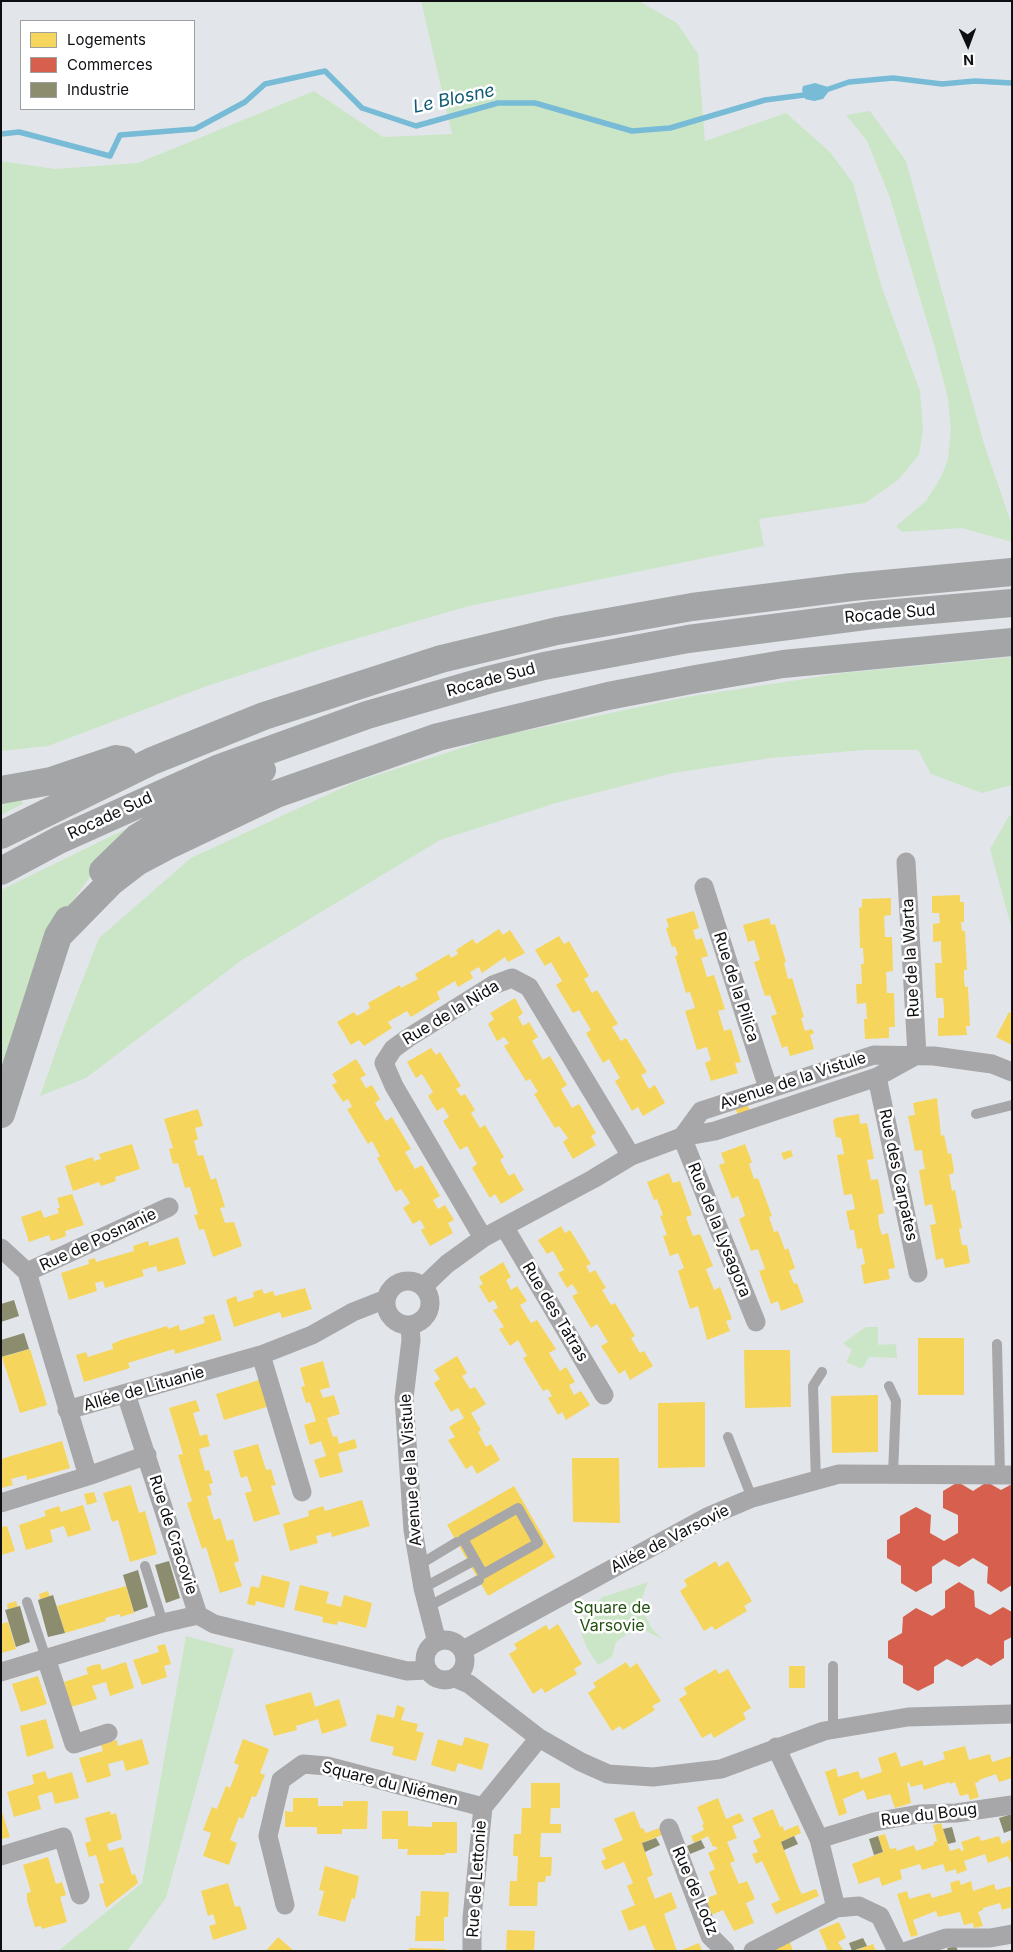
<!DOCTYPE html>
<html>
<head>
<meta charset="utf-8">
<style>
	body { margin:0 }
	#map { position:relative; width:1013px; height:1952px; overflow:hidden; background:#e2e6ea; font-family:Inter,sans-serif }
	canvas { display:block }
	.frame { position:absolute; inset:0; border:2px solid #0d0f12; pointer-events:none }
	.legend { position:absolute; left:20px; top:20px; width:175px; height:90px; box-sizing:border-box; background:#fff; border:1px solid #9e9fa0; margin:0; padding:6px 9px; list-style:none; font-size:15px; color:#0d0f12 }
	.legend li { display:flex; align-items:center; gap:10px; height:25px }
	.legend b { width:25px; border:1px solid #9e9fa0 }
	.north { position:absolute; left:943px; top:20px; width:50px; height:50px; -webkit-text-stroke:4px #fff; paint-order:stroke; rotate:178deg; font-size:14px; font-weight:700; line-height:20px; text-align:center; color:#0d0f12 }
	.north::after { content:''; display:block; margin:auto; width:18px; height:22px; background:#0d0f12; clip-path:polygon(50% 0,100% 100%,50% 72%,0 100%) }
</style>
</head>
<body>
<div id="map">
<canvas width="1013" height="1952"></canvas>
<div class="frame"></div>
<ul class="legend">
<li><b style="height:14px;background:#f6d55c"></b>Logements</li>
<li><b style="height:14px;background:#d6604d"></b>Commerces</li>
<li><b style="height:14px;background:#8c8c6e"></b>Industrie</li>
</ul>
<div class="north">N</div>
</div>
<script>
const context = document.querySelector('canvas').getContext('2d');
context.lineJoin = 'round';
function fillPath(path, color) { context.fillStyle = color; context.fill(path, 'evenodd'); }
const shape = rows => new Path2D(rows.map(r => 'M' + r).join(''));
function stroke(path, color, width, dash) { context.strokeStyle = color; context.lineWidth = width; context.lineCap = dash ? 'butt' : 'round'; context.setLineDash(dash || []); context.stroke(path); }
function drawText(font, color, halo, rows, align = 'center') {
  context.font = font + ' Inter,sans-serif'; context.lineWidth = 5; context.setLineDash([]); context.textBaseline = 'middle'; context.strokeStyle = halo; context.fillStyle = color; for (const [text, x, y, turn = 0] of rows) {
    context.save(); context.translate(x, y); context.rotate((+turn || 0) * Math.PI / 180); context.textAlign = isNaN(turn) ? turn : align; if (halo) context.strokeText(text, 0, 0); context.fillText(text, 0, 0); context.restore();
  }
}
fillPath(shape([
	[421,1,639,1,677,23,698,54,705,141,786,113,830,152,853,183,882,288,920,391,923,429,919,455,898,480,865,503,759,519,764,546,469,606,331,646,207,686,48,746,1,751,1,161,55,169,138,163,314,91,383,137,452,134],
	[870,111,906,161,984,444,1012,525,1012,542,962,528,902,532,896,526,926,501,941,477,948,459,951,429,948,399,935,348,890,198,867,141,846,115],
	[1012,657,1012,785,982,793,931,774,918,750,864,750,771,758,673,773,556,803,440,840,242,960,86,1078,40,1096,66,1022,99,938,191,858,355,782,496,737,687,697,843,673],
	[22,798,23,804,1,815,1,799],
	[1012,815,1012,930,990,849,1009,816],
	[146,819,100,863,60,918,1,1091,1,890],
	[866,1327,878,1327,878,1345,896,1344,897,1358,869,1357,862,1369,846,1362,852,1350,843,1343],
	[648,1582,642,1598,645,1615,652,1629,662,1639,646,1631,627,1634,616,1642,612,1657,598,1665,587,1648,582,1635,582,1623,586,1611,603,1597],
	[186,1636,234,1649,166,1898,127,1951,58,1951,142,1883]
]), '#cbe6c7');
fillPath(shape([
	[815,83,828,87,829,91,823,99,814,101,805,99,802,90,803,86]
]), '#78bbd6');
fillPath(shape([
	[960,895,960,902,964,902,964,922,961,922,962,931,965,931,967,970,964,970,964,979,965,987,968,987,970,1026,966,1026,967,1035,938,1036,938,1018,944,1018,944,1007,943,998,936,998,935,963,942,963,941,951,941,941,933,942,933,924,940,923,939,913,932,913,932,896],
	[891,898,891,915,884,916,885,937,892,937,893,971,886,972,887,993,894,993,895,1027,889,1027,889,1038,865,1039,864,1019,867,1019,866,1003,857,1004,856,984,862,984,861,964,864,964,863,948,860,948,859,908,862,907,862,899],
	[694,911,699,928,693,930,696,940,702,938,708,956,701,958,704,967,707,977,714,975,725,1009,718,1011,724,1031,731,1029,741,1062,735,1063,738,1073,711,1081,705,1063,711,1060,707,1047,697,1050,685,1011,695,1008,690,992,686,993,675,956,678,955,675,946,672,947,666,928,669,927,666,919],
	[769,918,771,925,775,924,786,962,784,963,788,979,792,978,804,1017,801,1018,805,1031,812,1029,814,1033,810,1035,814,1049,790,1056,787,1046,782,1048,771,1016,777,1014,770,995,765,996,754,962,760,960,754,940,748,942,743,925],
	[499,929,503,935,510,930,525,953,508,962,505,957,482,973,479,967,470,972,473,978,458,987,455,981,437,992,440,999,411,1017,407,1011,388,1022,392,1028,364,1046,359,1040,351,1045,337,1022,354,1012,357,1016,364,1012,370,1008,368,1003,400,985,401,988,418,979,415,974,449,954,451,958,458,954,456,950,473,939,476,944],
	[559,936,564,944,569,941,589,976,584,979,592,993,597,990,618,1024,612,1027,621,1041,626,1038,647,1072,641,1075,649,1089,655,1085,665,1103,643,1116,638,1107,632,1111,615,1081,620,1078,609,1059,603,1063,586,1033,591,1030,579,1010,573,1013,556,985,562,981,551,962,545,966,535,950],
	[515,998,523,1013,518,1017,523,1026,529,1022,538,1037,532,1041,543,1060,550,1056,567,1085,561,1089,572,1108,579,1104,596,1133,591,1136,596,1145,573,1159,563,1142,568,1138,559,1126,555,1128,534,1094,538,1092,530,1079,526,1081,504,1046,509,1043,504,1037,497,1041,488,1024,494,1019,490,1013],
	[1009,1012,1012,1014,1012,1045,996,1037],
	[431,1048,436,1055,440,1052,461,1086,456,1089,461,1096,465,1094,475,1110,471,1113,480,1128,485,1125,504,1157,500,1160,509,1176,514,1173,524,1190,501,1204,495,1194,490,1198,472,1168,477,1164,467,1146,460,1150,443,1121,449,1117,443,1107,437,1111,428,1096,433,1092,422,1074,416,1078,407,1062],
	[356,1059,366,1075,360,1078,366,1088,372,1085,380,1099,375,1103,386,1121,392,1117,411,1149,405,1152,415,1169,422,1165,440,1196,433,1200,438,1209,445,1205,454,1220,448,1223,453,1233,430,1246,421,1230,425,1228,420,1220,413,1224,403,1208,410,1203,401,1189,396,1192,377,1158,380,1156,372,1141,368,1144,347,1109,352,1107,348,1099,343,1102,332,1085,337,1082,332,1074],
	[937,1098,941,1136,944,1135,948,1154,951,1153,954,1170,953,1174,949,1174,952,1191,955,1190,962,1228,959,1229,962,1245,967,1245,970,1263,945,1268,943,1258,936,1260,930,1225,936,1224,932,1204,925,1206,919,1170,925,1169,923,1159,922,1150,915,1151,908,1116,915,1115,913,1103],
	[747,1104,750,1111,738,1115,735,1108],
	[198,1109,203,1126,195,1128,198,1139,194,1141,198,1156,203,1155,211,1180,216,1178,225,1207,220,1208,225,1223,234,1222,242,1246,213,1257,204,1229,199,1230,194,1215,198,1214,190,1187,185,1188,178,1163,173,1164,169,1149,173,1148,164,1119],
	[859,1114,860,1124,867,1123,874,1159,867,1160,871,1180,878,1179,884,1213,878,1215,879,1225,882,1235,888,1233,895,1268,888,1269,890,1279,864,1284,861,1265,865,1264,862,1248,857,1249,854,1230,850,1230,846,1211,855,1209,852,1194,844,1195,837,1155,844,1154,841,1138,836,1137,833,1121,835,1118],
	[132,1144,140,1169,115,1177,116,1181,101,1186,99,1182,73,1191,65,1166,93,1157,94,1161,101,1159,99,1154],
	[745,1144,752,1162,749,1164,754,1179,758,1178,772,1216,769,1217,774,1232,778,1231,785,1250,788,1248,795,1268,789,1271,794,1284,797,1283,804,1302,781,1311,778,1301,771,1304,759,1271,765,1269,758,1249,751,1251,739,1219,745,1216,742,1206,738,1196,732,1199,719,1165,725,1163,721,1153],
	[791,1150,793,1156,784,1160,781,1153],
	[669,1173,673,1183,680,1181,692,1215,686,1217,689,1226,693,1236,700,1234,713,1266,706,1269,714,1290,720,1287,732,1319,726,1321,730,1331,707,1340,698,1306,690,1309,678,1271,684,1268,678,1253,670,1256,663,1236,667,1235,660,1216,663,1215,657,1199,654,1200,647,1182],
	[72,1194,84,1225,65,1231,66,1236,58,1239,51,1241,49,1235,29,1242,21,1217,41,1210,44,1218,59,1213,57,1208,60,1208,57,1198],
	[561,1226,565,1233,570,1230,591,1264,586,1266,590,1273,595,1270,606,1288,602,1290,611,1305,615,1303,635,1336,631,1338,640,1353,644,1351,653,1366,630,1380,625,1370,619,1374,601,1346,608,1342,597,1324,591,1328,572,1296,578,1293,572,1284,567,1288,558,1273,564,1270,553,1251,547,1254,538,1240],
	[178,1237,186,1264,158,1272,156,1266,142,1270,144,1276,105,1288,103,1281,95,1283,97,1291,69,1300,61,1273,89,1264,88,1260,95,1258,96,1262,134,1251,133,1246,148,1241,149,1246],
	[503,1262,511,1277,506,1280,511,1290,517,1286,527,1301,520,1305,531,1323,537,1320,556,1349,549,1353,560,1371,566,1367,575,1382,569,1385,574,1395,581,1391,590,1405,566,1420,562,1412,558,1415,548,1398,552,1396,548,1389,543,1391,523,1358,527,1356,518,1340,510,1346,499,1329,504,1327,493,1310,498,1308,494,1300,489,1303,479,1286,483,1284,479,1277],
	[305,1288,312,1309,282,1318,280,1312,234,1327,226,1300,236,1296,238,1302,254,1297,253,1292,262,1289,264,1294,273,1291,275,1296],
	[214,1314,222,1340,175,1354,174,1349,128,1363,130,1368,84,1382,76,1355,86,1352,88,1357,113,1349,112,1344,121,1340,167,1326,168,1329,179,1325,180,1331,205,1323,203,1317],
	[918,1338,964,1338,964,1395,918,1395],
	[30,1349,47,1405,20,1413,2,1357],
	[744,1350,790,1350,791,1407,745,1408],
	[457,1356,467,1373,462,1376,470,1389,475,1387,486,1404,471,1413,481,1430,478,1432,486,1447,491,1444,500,1460,477,1474,472,1465,466,1469,448,1440,455,1437,449,1427,464,1418,458,1408,451,1412,434,1383,440,1379,434,1370],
	[323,1361,330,1387,320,1390,323,1398,334,1395,340,1414,327,1418,333,1437,337,1436,339,1444,355,1439,357,1448,338,1453,343,1472,320,1478,314,1460,326,1456,321,1441,310,1445,304,1425,316,1421,310,1402,306,1403,301,1387,305,1386,300,1368],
	[262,1379,270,1406,224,1420,216,1394],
	[878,1395,878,1452,832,1453,831,1396],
	[196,1400,200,1411,193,1413,200,1436,207,1434,210,1446,199,1449,205,1471,209,1470,213,1483,209,1484,212,1495,207,1496,214,1520,220,1518,227,1541,233,1539,239,1561,234,1563,242,1586,220,1593,206,1547,202,1549,187,1503,192,1501,178,1455,183,1454,169,1408],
	[705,1402,705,1467,658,1468,658,1403],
	[62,1441,70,1468,27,1480,26,1475,11,1479,13,1485,1,1488,1,1459],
	[258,1444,266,1470,271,1469,273,1476,276,1485,271,1486,280,1514,254,1522,245,1493,252,1491,247,1476,241,1478,233,1451],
	[572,1458,619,1458,620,1523,573,1522],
	[131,1485,139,1513,145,1511,157,1554,130,1562,118,1520,112,1522,103,1493],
	[514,1486,555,1557,488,1596,447,1525],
	[94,1492,97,1502,87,1505,84,1494],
	[362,1500,370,1526,332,1537,331,1532,316,1536,318,1543,290,1551,283,1524,309,1516,308,1511,323,1506,325,1511],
	[83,1505,91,1530,68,1537,64,1526,50,1530,53,1542,26,1550,19,1525,46,1516,44,1511,59,1506,61,1512],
	[7,1526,15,1551,1,1555,1,1527],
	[716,1561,719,1567,728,1561,752,1601,744,1606,747,1611,715,1630,712,1626,704,1631,680,1591,687,1586,684,1580],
	[262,1575,290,1582,284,1608,256,1601,255,1606,247,1604,251,1586,259,1588],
	[300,1585,329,1592,326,1603,334,1605,341,1607,344,1595,372,1603,366,1628,338,1621,337,1625,322,1622,323,1617,294,1610],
	[126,1586,134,1613,120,1617,120,1614,105,1618,106,1621,65,1633,57,1606],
	[48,1591,50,1597,40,1599,39,1594],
	[16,1601,18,1607,8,1609,7,1604],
	[8,1622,16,1649,1,1653,1,1624],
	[558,1624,582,1664,574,1669,577,1674,545,1693,542,1688,533,1694,509,1654,517,1649,514,1644,546,1625,549,1630],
	[165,1644,171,1664,164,1666,167,1677,142,1685,133,1660,159,1652,157,1646],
	[126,1662,134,1688,110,1696,106,1682,92,1686,97,1699,71,1707,64,1682,88,1674,86,1668,93,1665,100,1664,102,1670],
	[626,1662,630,1668,637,1663,661,1701,652,1706,655,1710,623,1730,620,1726,612,1731,588,1693,596,1687,593,1683],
	[789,1666,805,1666,805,1688,789,1688],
	[716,1669,719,1674,728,1669,751,1708,743,1713,746,1719,714,1738,711,1733,702,1738,679,1699,687,1694,684,1688],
	[38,1676,47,1704,21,1712,12,1684],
	[311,1692,315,1707,339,1699,347,1726,322,1734,318,1719,296,1726,297,1730,274,1736,265,1705],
	[397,1705,405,1708,401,1720,418,1724,416,1731,424,1733,416,1761,392,1755,394,1747,370,1741,377,1714,394,1718],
	[46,1719,54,1748,27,1757,20,1726],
	[465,1737,489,1744,482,1770,458,1763,455,1772,431,1765,438,1739,462,1746],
	[142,1739,149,1764,126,1771,123,1760,108,1764,111,1776,87,1783,79,1758,103,1751,101,1745,117,1740,118,1746],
	[243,1739,269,1749,260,1773,265,1775,256,1797,252,1796,243,1819,239,1817,230,1840,237,1843,229,1865,203,1856,211,1833,203,1830,212,1807,217,1809,226,1786,230,1788,239,1765,234,1763],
	[965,1746,969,1760,990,1754,992,1762,1012,1756,1012,1778,999,1782,996,1774,979,1780,980,1781,975,1783,979,1797,970,1800,968,1794,960,1796,955,1782,950,1784,949,1782,924,1790,922,1784,911,1787,909,1782,907,1783,911,1803,895,1808,890,1794,867,1800,864,1790,843,1799,847,1813,839,1816,825,1772,836,1768,838,1777,858,1771,861,1779,882,1772,878,1758,896,1752,901,1767,922,1760,924,1766,945,1759,943,1752],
	[45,1771,48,1779,72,1772,79,1798,55,1804,52,1792,43,1794,38,1796,41,1809,14,1817,7,1792,34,1784,32,1775],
	[531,1783,560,1783,560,1808,551,1808,550,1824,561,1824,561,1833,541,1833,540,1857,552,1857,551,1876,546,1876,545,1882,538,1882,537,1906,509,1906,510,1881,517,1881,518,1856,513,1856,514,1834,521,1834,522,1808,531,1808],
	[293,1798,318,1798,318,1806,343,1806,343,1801,368,1801,367,1829,342,1829,342,1834,317,1834,317,1827,285,1827,285,1811,293,1812],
	[718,1798,726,1819,740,1813,744,1821,732,1826,737,1838,727,1842,735,1861,730,1863,739,1884,747,1881,755,1899,746,1903,754,1923,734,1931,723,1910,709,1916,702,1900,717,1894,709,1872,715,1869,708,1853,717,1849,716,1846,713,1847,708,1836,694,1843,691,1836,704,1830,702,1825,704,1824,697,1807],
	[1,1809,10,1837,1,1839],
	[773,1809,780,1827,783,1826,784,1831,798,1825,801,1833,781,1842,799,1889,802,1894,816,1889,819,1896,776,1914,771,1904,780,1900,762,1861,756,1864,752,1854,758,1852,753,1841,761,1837,752,1818],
	[110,1811,111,1815,116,1813,122,1839,107,1844,109,1851,123,1847,132,1875,135,1874,138,1883,106,1908,99,1884,104,1883,96,1855,89,1857,85,1843,91,1841,85,1818],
	[382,1811,408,1811,408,1826,432,1827,432,1822,457,1822,457,1853,446,1853,444,1855,407,1855,408,1849,398,1849,398,1839,382,1839],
	[634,1811,641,1829,643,1828,646,1833,659,1828,662,1835,642,1843,653,1875,647,1878,655,1899,671,1892,677,1908,664,1914,677,1951,655,1951,645,1925,629,1931,621,1911,635,1905,627,1886,633,1883,624,1862,605,1870,601,1861,606,1859,602,1849,623,1840,614,1819],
	[941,1823,950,1851,960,1848,961,1851,964,1850,961,1842,979,1836,981,1841,999,1836,1002,1844,1012,1839,1012,1865,1008,1856,988,1863,985,1854,964,1861,967,1870,957,1874,956,1869,946,1872,943,1864,922,1870,920,1864,900,1870,902,1879,882,1886,879,1877,859,1884,852,1864,883,1852,878,1836,885,1834,890,1849,896,1848,897,1851,914,1845,916,1851,934,1845,934,1842,937,1841,933,1825],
	[48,1857,56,1884,62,1882,66,1895,60,1897,67,1922,42,1929,41,1926,35,1927,27,1900,27,1893,31,1892,23,1865],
	[325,1866,359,1876,355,1899,352,1898,345,1922,318,1915,324,1891,319,1890],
	[959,1880,961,1885,971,1881,973,1891,994,1884,996,1890,1012,1886,1012,1907,1002,1910,1000,1903,983,1908,983,1910,978,1912,983,1926,974,1928,973,1923,964,1925,960,1912,938,1917,936,1911,913,1920,918,1935,911,1937,897,1894,907,1891,909,1899,930,1893,932,1898,952,1892,950,1883],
	[228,1883,235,1907,240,1906,247,1929,213,1940,209,1926,216,1924,213,1914,208,1916,201,1891],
	[421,1891,449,1892,448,1917,444,1917,444,1941,415,1941,416,1916,420,1916],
	[839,1922,846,1938,838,1942,844,1951,828,1951,819,1930],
	[507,1930,535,1931,534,1951,506,1951],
	[278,1937,294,1951,266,1951],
	[790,1942,793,1951,770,1951],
	[699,1943,702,1951,679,1951],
	[873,1944,876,1951,855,1951,867,1946],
	[409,1948,446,1949,445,1951,409,1951]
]), '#f6d55c');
fillPath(shape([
	[958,1482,973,1491,987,1482,1001,1490,1012,1484,1012,1585,1001,1592,987,1583,988,1567,973,1558,959,1567,944,1559,932,1567,932,1583,916,1592,901,1583,901,1566,887,1558,887,1540,900,1533,900,1516,916,1507,931,1515,930,1533,944,1541,958,1533,958,1515,943,1508,943,1491],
	[959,1582,974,1591,975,1607,990,1615,1003,1607,1012,1612,1012,1637,1004,1641,1004,1658,991,1666,977,1658,962,1667,947,1659,934,1667,934,1683,918,1691,903,1683,903,1666,888,1658,888,1641,902,1633,903,1617,916,1608,932,1616,945,1608,945,1591]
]), '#d6604d');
fillPath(shape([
	[14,1300,19,1316,1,1322,1,1304],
	[24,1333,29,1349,1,1357,1,1340],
	[169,1561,180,1598,166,1603,155,1565],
	[138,1570,148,1607,134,1612,123,1575],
	[53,1595,65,1633,48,1637,38,1600],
	[20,1606,30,1642,16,1647,5,1610],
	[1012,1814,1012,1830,1004,1833,999,1818],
	[952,1827,956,1842,948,1844,943,1829],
	[794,1836,798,1844,784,1850,781,1842],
	[878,1836,883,1852,874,1855,869,1839],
	[656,1838,660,1845,645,1852,642,1843],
	[701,1840,705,1848,690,1854,687,1846],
	[863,1938,867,1946,852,1951,849,1943],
	[956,1946,958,1951,948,1951,947,1948]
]), '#8c8c6e');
stroke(shape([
	[823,91,849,82,893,78,942,84,975,81,1012,83],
	[1,134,19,132,110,156,120,135,195,129,245,102,265,84,325,71,362,108,416,126,498,103,535,103,632,131,670,128,765,100,812,94]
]), '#78bbd6', 5.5);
stroke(shape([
	[976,1114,1012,1105],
	[997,1344,1000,1475],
	[889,1386,896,1401,893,1474],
	[728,1437,752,1498],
	[816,1481,813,1386,822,1372],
	[518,1508,538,1543,483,1574,463,1539,518,1508],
	[419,1565,457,1542],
	[145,1566,163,1623],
	[423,1588,475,1560],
	[27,1602,46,1658],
	[427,1607,479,1580],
	[833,1666,833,1729]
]), '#a7a6a8', 10);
stroke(shape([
	[906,862,917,1055],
	[704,887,768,1088],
	[877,1077,918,1273],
	[682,1137,701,1111,874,1055,934,1056,992,1064,1012,1072],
	[682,1137,756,1322],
	[505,1228,604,1395],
	[483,1238,394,1086,384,1063,393,1049,408,1038,493,985,512,978,529,987,631,1156],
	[1,1248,27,1272,88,1476,147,1455],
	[27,1272,169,1207],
	'386 1303a22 22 0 1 1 44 0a22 22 0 1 1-44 0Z',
	[423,1287,447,1264,483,1238,593,1179,631,1156,682,1137,715,1131,877,1077,917,1055],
	[410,1325,411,1340,404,1398,413,1530,423,1588,437,1642],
	[261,1355,302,1492],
	[126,1394,198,1615],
	[67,1410,261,1355,312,1335,353,1312,386,1299],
	[1,1503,88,1476],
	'425 1660a20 20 0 1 1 40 0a20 20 0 1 1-40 0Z',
	[463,1650,707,1517,752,1498,839,1474,1012,1475],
	[46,1658,74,1744,108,1733],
	[1,1672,163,1623,198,1615,214,1624,407,1671,428,1670],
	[455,1678,469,1684,539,1738,581,1762,608,1774,653,1777,721,1769,824,1731,908,1717,1012,1714],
	[776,1747,819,1839,836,1908,859,1906,880,1916,897,1951],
	[669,1828,710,1936,725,1951],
	[819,1839,874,1822,919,1814,956,1813,1012,1805],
	[1,1856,63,1837,80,1895],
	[285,1905,268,1836,281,1780,303,1764,327,1766,483,1807],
	[472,1951,472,1918,483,1807,539,1738],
	[753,1951,836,1908],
	[907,1951,946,1938,990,1938,1012,1934]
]), '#a7a6a8', 19);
stroke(shape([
	[1,790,51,781,116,759,123,760],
	[1,835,152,761,264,716,441,659,557,631,692,607,852,587,1012,572],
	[1,871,59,840,217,769,367,715,488,680,544,666,688,639,873,615,1012,603],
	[103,871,137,838,190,805,262,770],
	[58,936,111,882,137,862,171,844,276,794,438,737,608,696,696,679,783,664,1012,642],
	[1,1114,58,936,68,920]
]), '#a4a5a6', 28);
drawText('16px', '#0d0f12', '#fff', [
	["Rocade Sud",890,614,-5],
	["Rocade Sud",491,680,-15],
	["Rocade Sud",110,816,-25],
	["Rue de la Warta",911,958,-93],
	["Rue de la Pilica",736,987,72],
	["Rue de la Nida",451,1013,-31],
	["Avenue de la Vistule",793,1081,-18],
	["Rue des Carpates",898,1175,78],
	["Rue de la Lysagora",719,1230,68],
	["Rue de Posnanie",98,1240,-25],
	["Rue des Tatras",555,1312,59],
	["Allée de Lituanie",144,1389,-16],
	["Avenue de la Vistule",411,1470,-94],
	["Rue de Cracovie",173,1535,72],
	["Allée de Varsovie",670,1539,-27],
	["Square du Niémen",390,1784,14],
	["Rue du Boug",929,1815,-7],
	["Rue de Lettonie",477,1879,-86],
	["Rue de Lodz",695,1891,67]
]);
drawText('16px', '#22500f', '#fff', [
	["Square de",612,1608],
	["Varsovie",612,1626]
]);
drawText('italic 18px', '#0f5b74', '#fff', [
	["Le Blosne",454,99,-12]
]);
</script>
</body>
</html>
